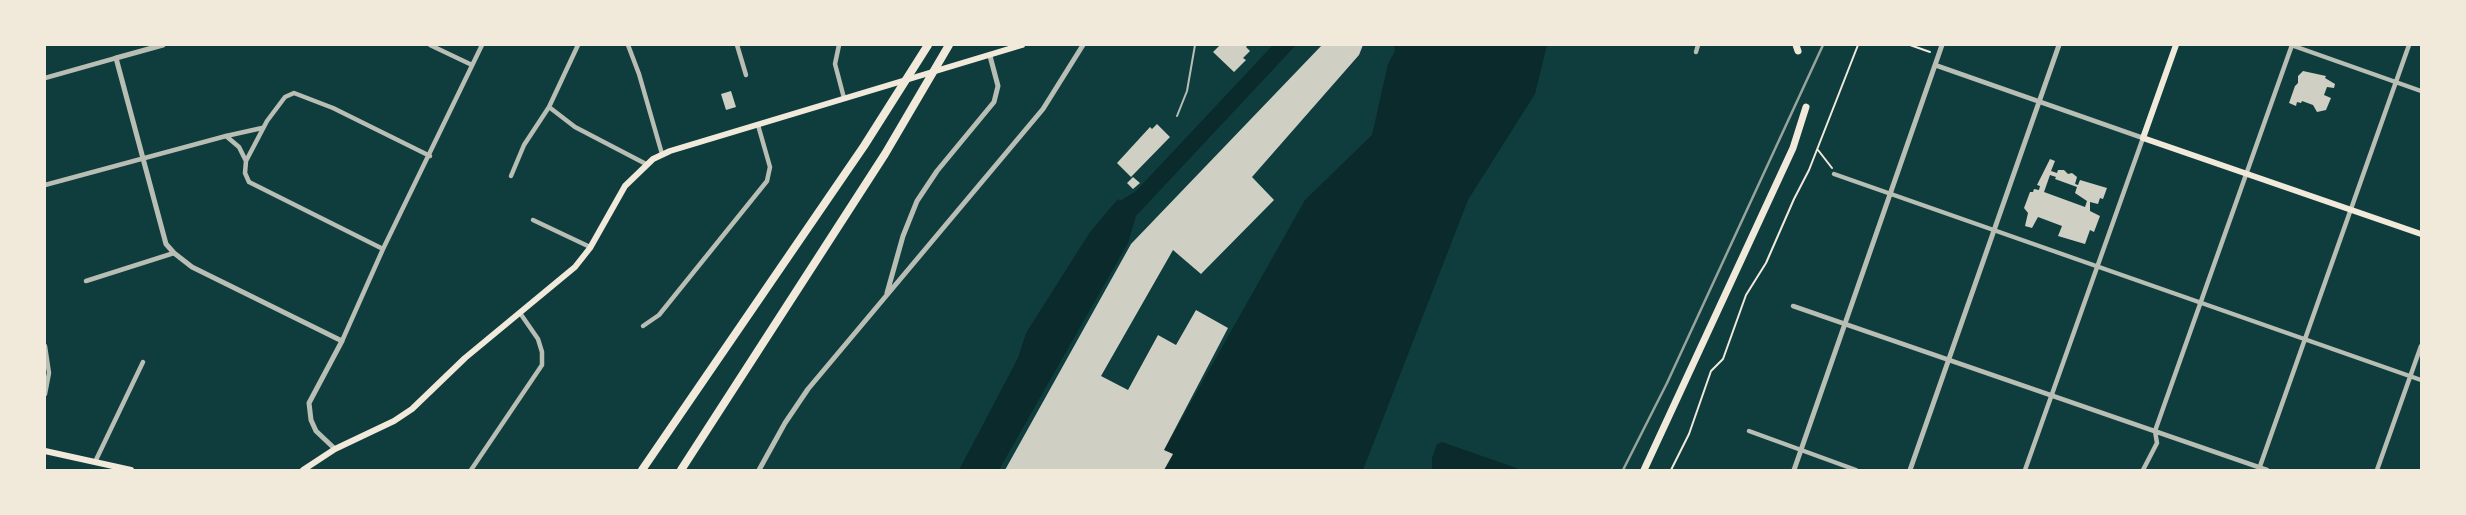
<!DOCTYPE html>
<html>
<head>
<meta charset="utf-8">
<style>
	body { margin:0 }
	#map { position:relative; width:2466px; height:515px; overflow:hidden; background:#0f3d3e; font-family:"Golos Text",sans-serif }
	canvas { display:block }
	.frame { position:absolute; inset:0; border:46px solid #f1e9da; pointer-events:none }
</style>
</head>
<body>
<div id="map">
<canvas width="2466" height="515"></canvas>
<div class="frame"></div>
</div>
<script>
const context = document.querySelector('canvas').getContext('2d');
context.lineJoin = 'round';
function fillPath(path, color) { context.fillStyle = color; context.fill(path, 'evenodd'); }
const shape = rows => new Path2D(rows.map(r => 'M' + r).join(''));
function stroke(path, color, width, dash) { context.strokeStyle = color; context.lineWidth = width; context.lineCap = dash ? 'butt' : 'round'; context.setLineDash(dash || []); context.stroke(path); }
fillPath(shape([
	[1273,45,1296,45,1136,216,1128,243,999,470,959,470,1018,358,1026,333,1090,232,1118,199,1120,201,1136,191],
	[1394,45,1547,45,1535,94,1468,200,1363,470,1164,470,1173,455,1164,450,1305,200,1372,135,1388,64,1395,51],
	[1442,442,1522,470,1432,470,1432,458,1437,444]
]), '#0a2a2b');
fillPath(shape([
	[1220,45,1248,45,1246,47,1250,51,1243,58,1246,60,1234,72,1213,52],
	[1322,45,1363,45,1359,55,1252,177,1274,200,1201,274,1173,250,1101,376,1128,390,1158,335,1176,345,1196,310,1228,328,1164,450,1173,454,1164,470,1005,470,1131,244],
	[2303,71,2326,76,2325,78,2335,84,2334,88,2327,87,2324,95,2331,98,2326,110,2317,112,2313,105,2302,101,2301,103,2297,102,2296,106,2289,103,2295,86,2298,83,2298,76],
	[731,91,736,107,726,110,721,94],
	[1157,124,1170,137,1131,177,1117,163,1150,127,1152,129],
	[2050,159,2055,161,2051,171,2057,173,2058,170,2064,170,2068,174,2072,173,2077,177,2075,184,2078,185,2080,180,2107,188,2103,199,2100,198,2098,204,2090,202,2090,211,2100,216,2094,232,2090,230,2085,244,2058,236,2062,226,2038,217,2032,228,2025,226,2028,213,2024,208,2030,192,2033,192,2034,189,2039,190,2040,186,2037,185],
	[2050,175,2056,177,2055,179,2077,187,2075,193,2087,201,2085,207,2044,192],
	[1133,177,1140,183,1133,189,1127,183]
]), '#cfcfc3');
stroke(shape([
	[1910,45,1930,52],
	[1818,150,1832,168],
	[1671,470,1689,434,1711,371,1723,359,1746,295,1766,263,1794,199,1809,170,1858,45]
]), '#f1e9da', 2);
stroke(shape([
	[1177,116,1187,91,1195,45]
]), '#b8beb3', 2);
stroke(shape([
	[430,45,472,65],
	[628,45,639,74,662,154],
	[737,45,746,75],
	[839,45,835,64,844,98],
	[2291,45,2421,91],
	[1696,52,1698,45],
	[45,78,116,58],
	[549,107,575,127,646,164],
	[226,136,239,147,246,161],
	[1834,174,2421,380],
	[511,176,524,145,549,107,578,45],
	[45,185,226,136,262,128],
	[533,220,590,247],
	[383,249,249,182,245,173,246,161,267,121,285,97,294,93,333,108,430,156],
	[86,281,174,253],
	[1793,306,2267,470],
	[643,326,659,315,767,181,770,167,758,125],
	[342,341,383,249,482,45],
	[45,346,49,373,45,394],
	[1749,431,1856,470],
	[95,462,143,362],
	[2259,469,2409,45],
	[471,470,542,365,542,352,538,339,520,313],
	[2025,470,2143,138],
	[2143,470,2157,443,2155,431,2292,45],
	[2377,470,2421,346]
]), '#b8beb3', 4.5);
stroke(shape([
	[163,45,116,58,166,244,174,253,192,267,342,341,309,403,311,420,316,431,335,449],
	[1935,65,2143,138],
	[887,293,903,236,917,201,937,171,994,102,998,86,990,56],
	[759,470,785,423,808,389,1043,109,1083,45],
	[1794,470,1942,45],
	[1910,470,2059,45]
]), '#b8beb3', 5);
stroke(shape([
	[2176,45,2143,138,2421,234],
	[45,451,131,470],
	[303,470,335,449,394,421,412,409,465,358,575,267,590,248,625,186,653,159,670,151,1022,45]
]), '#f1e9da', 6);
stroke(shape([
	[1796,45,1798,51],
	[1644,470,1793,148,1806,107]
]), '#f1e9da', 7);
stroke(shape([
	[642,470,864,146,928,45],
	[681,470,885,154,949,45]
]), '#f1e9da', 8);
stroke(shape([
	[1623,470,1667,383,1823,45]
]), '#97a49c', 2.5);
</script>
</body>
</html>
